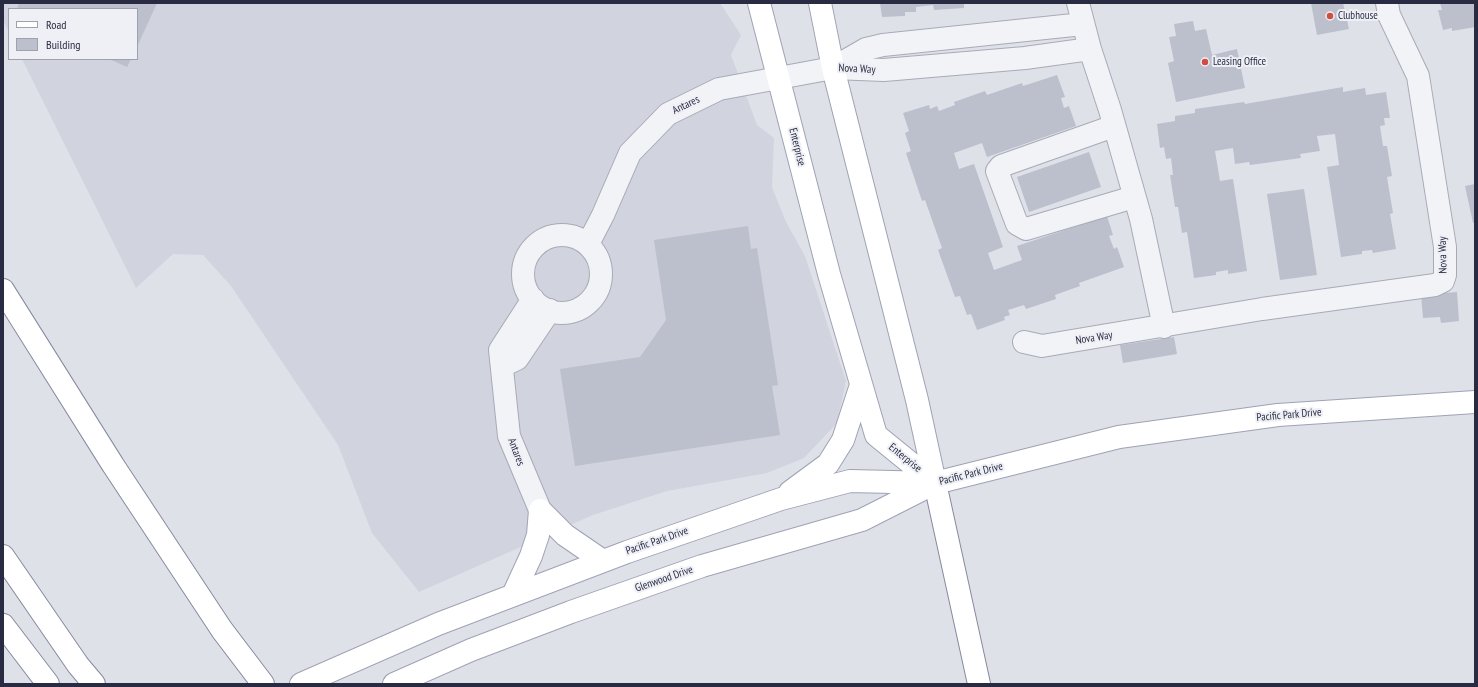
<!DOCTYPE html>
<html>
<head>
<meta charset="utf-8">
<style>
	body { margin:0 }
	#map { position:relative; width:1478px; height:687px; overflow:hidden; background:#dfe1e9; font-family:"PT Sans Narrow",sans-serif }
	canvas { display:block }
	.frame { position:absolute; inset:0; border:4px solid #282b41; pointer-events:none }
	.legend { position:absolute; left:8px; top:8px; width:130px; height:52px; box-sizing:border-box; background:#eff0f6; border:1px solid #9fa1ae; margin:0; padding:5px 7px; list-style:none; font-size:12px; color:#282b41 }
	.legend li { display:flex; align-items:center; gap:8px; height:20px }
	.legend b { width:20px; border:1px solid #9fa1ae }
</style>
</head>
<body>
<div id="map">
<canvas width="1478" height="687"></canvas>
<div class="frame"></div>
<ul class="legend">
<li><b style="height:5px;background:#fff"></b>Road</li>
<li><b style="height:11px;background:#bcbfcc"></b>Building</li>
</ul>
</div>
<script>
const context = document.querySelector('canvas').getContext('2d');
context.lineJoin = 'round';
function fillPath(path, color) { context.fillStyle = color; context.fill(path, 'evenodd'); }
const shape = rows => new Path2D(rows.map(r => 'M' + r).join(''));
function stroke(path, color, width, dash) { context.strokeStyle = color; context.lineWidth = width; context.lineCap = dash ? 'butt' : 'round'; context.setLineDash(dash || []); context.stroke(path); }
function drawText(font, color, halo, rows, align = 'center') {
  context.font = font + ' "PT Sans Narrow",sans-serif'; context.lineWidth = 4; context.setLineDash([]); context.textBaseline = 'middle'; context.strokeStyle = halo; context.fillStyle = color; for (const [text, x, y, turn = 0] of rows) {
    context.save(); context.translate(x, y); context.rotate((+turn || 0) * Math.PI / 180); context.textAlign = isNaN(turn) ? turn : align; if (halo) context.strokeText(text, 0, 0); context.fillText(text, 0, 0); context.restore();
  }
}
fillPath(shape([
	[3,3,720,3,741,35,731,55,757,125,774,138,772,187,786,222,805,256,846,381,837,423,804,458,767,473,667,491,593,515,419,592,372,533,338,445,231,286,203,255,173,254,136,288,22,59,137,59,137,9,9,9,9,32,3,20]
]), '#d1d3de');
fillPath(shape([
	[19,3,157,3,137,47,137,9,17,9],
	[880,3,964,3,964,8,934,10,933,5,916,7,916,12,905,12,905,16,882,17],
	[1311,3,1343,3,1349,29,1317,35],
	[1440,3,1475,3,1475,27,1452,31,1452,28,1443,30,1438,10,1442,10],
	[1193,21,1195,31,1206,29,1212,55,1237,49,1245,88,1176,102,1168,63,1174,61,1169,37,1176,36,1174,24],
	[109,59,131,59,127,67],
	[1057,75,1065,97,1061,98,1064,108,1069,106,1076,126,987,157,982,143,954,153,959,169,974,164,1003,247,988,253,994,270,1022,260,1017,246,1107,216,1113,235,1109,236,1114,249,1117,247,1124,267,1079,283,1080,286,1055,295,1056,299,1026,309,1024,305,1008,310,1010,315,1004,317,1005,320,977,330,971,314,967,315,960,296,955,297,938,250,942,248,925,200,922,201,906,153,911,151,905,133,909,131,903,113,929,105,930,109,937,106,939,111,955,105,954,102,985,91,987,95,1022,83,1023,86],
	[1343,87,1343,92,1365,88,1366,95,1386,92,1390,118,1384,118,1385,125,1380,126,1383,146,1387,146,1392,176,1387,177,1393,213,1390,214,1396,249,1373,253,1372,250,1362,251,1362,254,1341,257,1327,167,1339,165,1335,134,1317,136,1320,151,1300,154,1301,158,1250,165,1249,162,1235,164,1233,148,1215,151,1220,181,1233,179,1247,271,1228,274,1228,270,1216,272,1216,275,1194,278,1187,232,1182,233,1178,207,1175,207,1170,175,1173,175,1171,158,1166,159,1164,147,1160,148,1157,124,1175,121,1175,116,1195,113,1195,109,1244,102,1245,104],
	[1089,152,1101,187,1029,212,1017,177],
	[1475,184,1475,222,1473,223,1465,186],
	[1304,189,1317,275,1280,280,1267,194],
	[748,226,751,249,757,248,778,385,772,386,780,435,575,466,560,369,640,357,666,320,654,240],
	[1457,292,1459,321,1441,323,1440,317,1423,318,1421,295],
	[1174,337,1177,354,1123,363,1120,345]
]), '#bcbfcc');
const minor = shape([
	[1078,3,1090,49,1110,110,1141,219,1164,327],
	[833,68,866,49,883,45,1083,24],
	[1114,126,1001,166,997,171,1017,224,1026,229,1134,197],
	'523 274a39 39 0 1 1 78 0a39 39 0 1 1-78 0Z',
	[588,244,603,215,630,153,668,114,719,89,833,68,884,70,1025,58,1090,49],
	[533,299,500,350,509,436,540,510],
	[1024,342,1042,346,1262,309,1435,285,1443,281,1445,275,1445,247,1418,76,1389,15,1387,3],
	[502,366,517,359,550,310]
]);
const major = shape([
	[759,3,829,274,876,435,935,483],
	[820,3,833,68,917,400,935,483],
	[790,492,828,464,843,440,861,385],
	[540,510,565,535,603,561],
	[513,595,531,556,538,535,540,510],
	[301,684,438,624,627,552,781,499,850,481,935,483,1119,437,1278,415,1475,402],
	[394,684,471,650,571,612,702,566,862,520,933,484]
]);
const highway = shape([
	[3,290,113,465,222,630,263,684],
	[935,483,979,684],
	[3,556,78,665,94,684],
	[3,625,48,684]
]);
stroke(minor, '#a8aab7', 24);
stroke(major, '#9ea2b5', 24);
stroke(highway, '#868aa0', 24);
stroke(minor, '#f2f3f7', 22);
stroke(major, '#fff', 22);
stroke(highway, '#fff', 22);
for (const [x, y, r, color] of [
	[1330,16,4,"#d24c40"],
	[1205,62,4,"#d24c40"]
]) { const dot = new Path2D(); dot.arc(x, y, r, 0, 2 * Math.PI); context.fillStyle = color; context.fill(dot); stroke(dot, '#eff0f6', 1.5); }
drawText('11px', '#282b41', '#eff0f6', [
	["Clubhouse",1338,16],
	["Leasing Office",1213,62]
], 'left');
drawText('11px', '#282b41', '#eff0f6', [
	["Nova Way",857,69,3],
	["Antares",686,105,-26],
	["Enterprise",797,147,76],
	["Nova Way",1443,255,-91],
	["Nova Way",1094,338,-9],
	["Pacific Park Drive",1289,415,-5],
	["Antares",516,452,69],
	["Enterprise",905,458,39],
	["Pacific Park Drive",971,474,-14],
	["Pacific Park Drive",657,541,-19],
	["Glenwood Drive",664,579,-19]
]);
</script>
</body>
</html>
